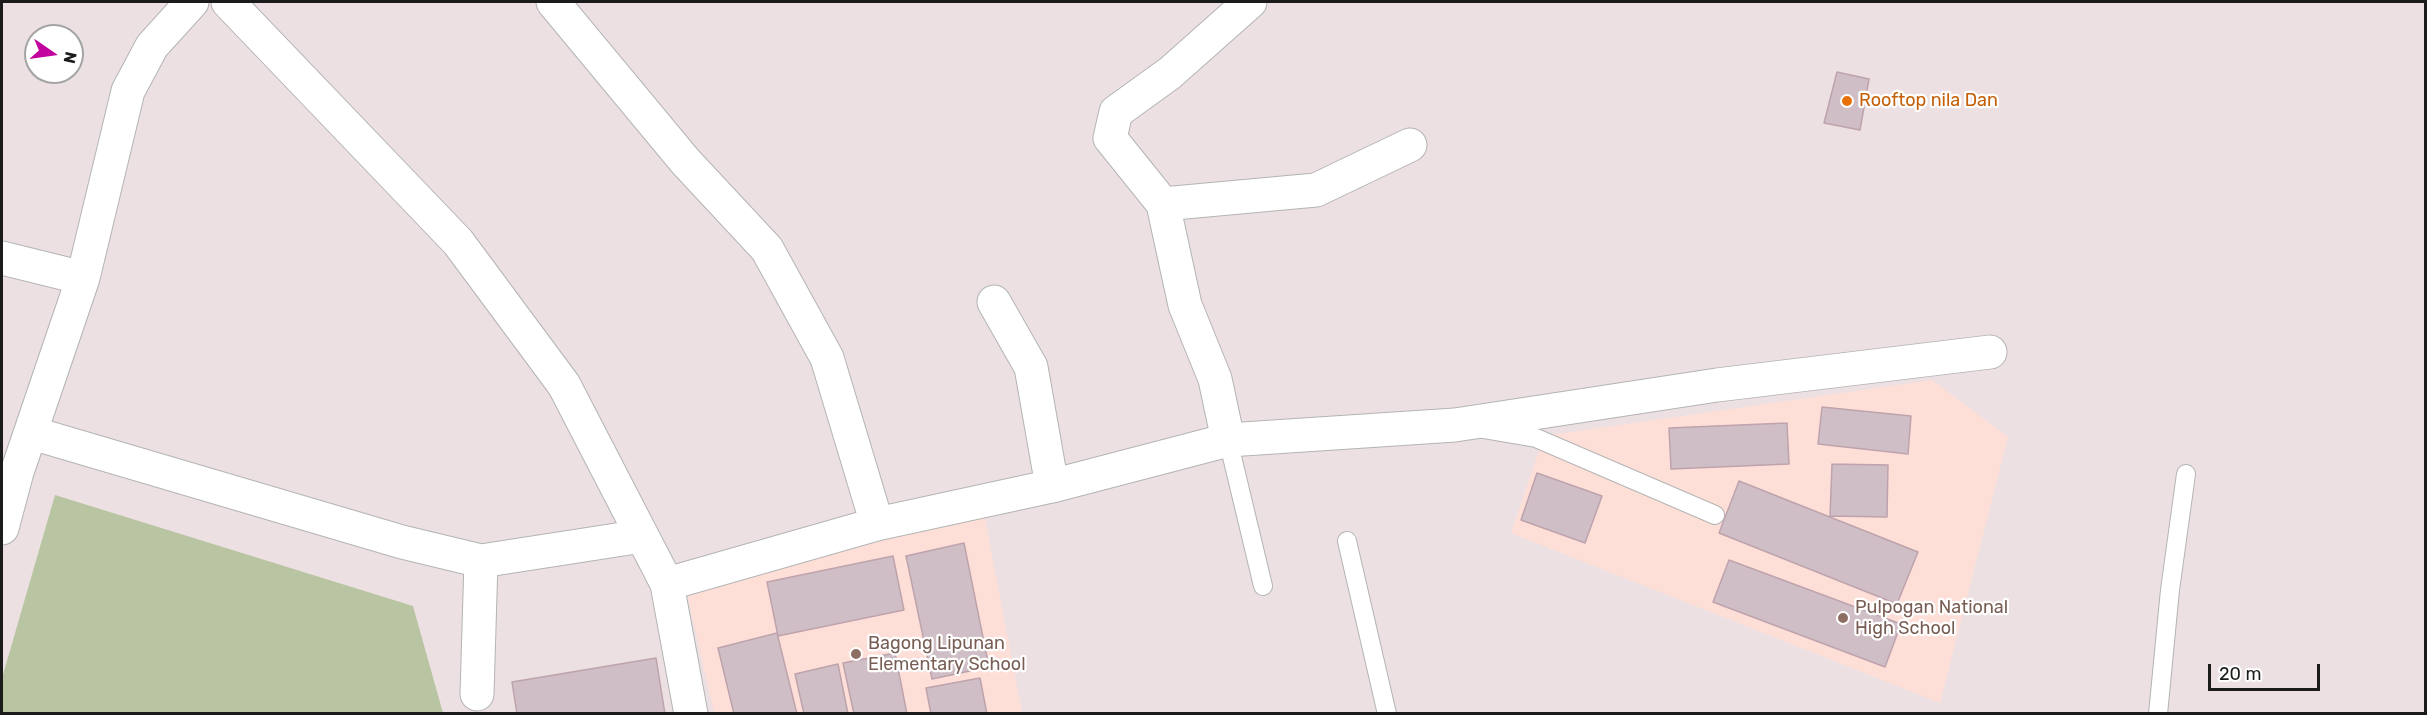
<!DOCTYPE html>
<html>
<head>
<meta charset="utf-8">
<style>
	body { margin:0 }
	#map { position:relative; width:2427px; height:715px; overflow:hidden; background:#ece0e2; font-family:Rubik,sans-serif }
	canvas { display:block }
	.frame { position:absolute; inset:0; border:3px solid #1b1b1b; pointer-events:none }
	.north { position:absolute; left:24px; top:24px; width:60px; height:60px; box-sizing:border-box; background:#fff; border:2px solid #a4a4a4; border-radius:50%; rotate:103deg; font-size:16px; font-weight:700; line-height:24px; text-align:center; color:#1b1b1b }
	.north::after { content:''; display:block; margin:auto; width:21px; height:27px; background:#c2049e; clip-path:polygon(50% 0,100% 100%,50% 72%,0 100%) }
	.scale { position:absolute; left:2208px; top:664px; width:112px; height:27px; box-sizing:border-box; border:3px solid #1b1b1b; border-top:0; padding-left:8px; font-size:18px; line-height:21px; white-space:nowrap; color:#1b1b1b; -webkit-text-stroke:4px #fff; paint-order:stroke }
</style>
</head>
<body>
<div id="map">
<canvas width="2427" height="715"></canvas>
<div class="frame"></div>
<div class="north">N</div>
<div class="scale">20 m</div>
</div>
<script>
const context = document.querySelector('canvas').getContext('2d');
context.lineJoin = 'round';
function fillPath(path, color) { context.fillStyle = color; context.fill(path, 'evenodd'); }
const shape = rows => new Path2D(rows.map(r => 'M' + r).join(''));
function stroke(path, color, width, dash) { context.strokeStyle = color; context.lineWidth = width; context.lineCap = dash ? 'butt' : 'round'; context.setLineDash(dash || []); context.stroke(path); }
function drawText(font, color, halo, rows, align = 'center') {
  context.font = font + ' Rubik,sans-serif'; context.lineWidth = 4.5; context.setLineDash([]); context.textBaseline = 'middle'; context.strokeStyle = halo; context.fillStyle = color; for (const [text, x, y, turn = 0] of rows) {
    context.save(); context.translate(x, y); context.rotate((+turn || 0) * Math.PI / 180); context.textAlign = isNaN(turn) ? turn : align; if (halo) context.strokeText(text, 0, 0); context.fillText(text, 0, 0); context.restore();
  }
}
fillPath(shape([
	[1932,380,2008,437,1940,703,1511,533,1544,436],
	[984,513,1022,713,714,713,687,594]
]), '#fedfd8');
fillPath(shape([
	[55,495,413,606,443,713,2,713,2,678]
]), '#b9c5a2');
const building = shape([
	[1837,72,1869,79,1860,130,1824,123,1837,72],
	[1822,407,1911,416,1908,454,1818,444,1822,407],
	[1787,423,1789,464,1671,469,1669,428,1787,423],
	[1832,464,1888,465,1887,517,1830,516,1832,464],
	[1537,473,1602,496,1585,543,1521,520,1537,473],
	[1739,481,1918,552,1897,604,1719,533,1739,481],
	[964,543,989,667,932,679,906,556,964,543],
	[893,556,904,610,778,636,767,582,893,556],
	[1729,560,1901,624,1885,667,1713,602,1729,560],
	[777,633,797,714,734,714,718,648,777,633],
	[895,653,907,714,854,714,843,663,895,653],
	[656,658,665,714,517,714,512,682,656,658],
	[838,664,848,714,804,714,795,674,838,664],
	[980,678,987,714,931,714,926,688,980,678]
]);
fillPath(building, '#cfbec5');
stroke(building, '#bea3ad', 1.5);
const service = shape([
	[1483,429,1536,438,1715,515],
	[1228,440,1263,586],
	[1347,541,1387,714],
	[2158,714,2170,590,2186,474]
]);
const minor = shape([
	[228,2,458,242,564,385,667,584,691,714],
	[553,2,685,161,767,249,827,358,877,524],
	[1163,204,1316,190,1410,145],
	[2,258,83,278],
	[994,302,1031,367,1052,486],
	[32,433,402,542,481,561,642,536],
	[1228,440,1215,379,1185,305,1163,204,1110,138,1116,112,1170,73,1250,2],
	[2,528,17,472,83,278,128,91,152,46,192,2],
	[667,584,877,524,1052,486,1228,440,1455,425,1717,385,1990,352],
	[477,694,481,561]
]);
stroke(service, '#b4b4b4', 20);
stroke(minor, '#b4b4b4', 35);
stroke(service, '#fff', 18);
stroke(minor, '#fff', 33);
for (const [x, y, r, color] of [
	[1847,101,6,"#e8710a"],
	[1843,618,6,"#8d6e63"],
	[856,654,6,"#8d6e63"]
]) { const dot = new Path2D(); dot.arc(x, y, r, 0, 2 * Math.PI); context.fillStyle = color; context.fill(dot); stroke(dot, '#fff', 2); }
drawText('18px', '#c56008', '#fff', [
	["Rooftop nila Dan",1859,101]
], 'left');
drawText('18px', '#785e54', '#fff', [
	["Pulpogan National",1855,608],
	["High School",1855,629],
	["Bagong Lipunan",868,644],
	["Elementary School",868,665]
], 'left');
</script>
</body>
</html>
